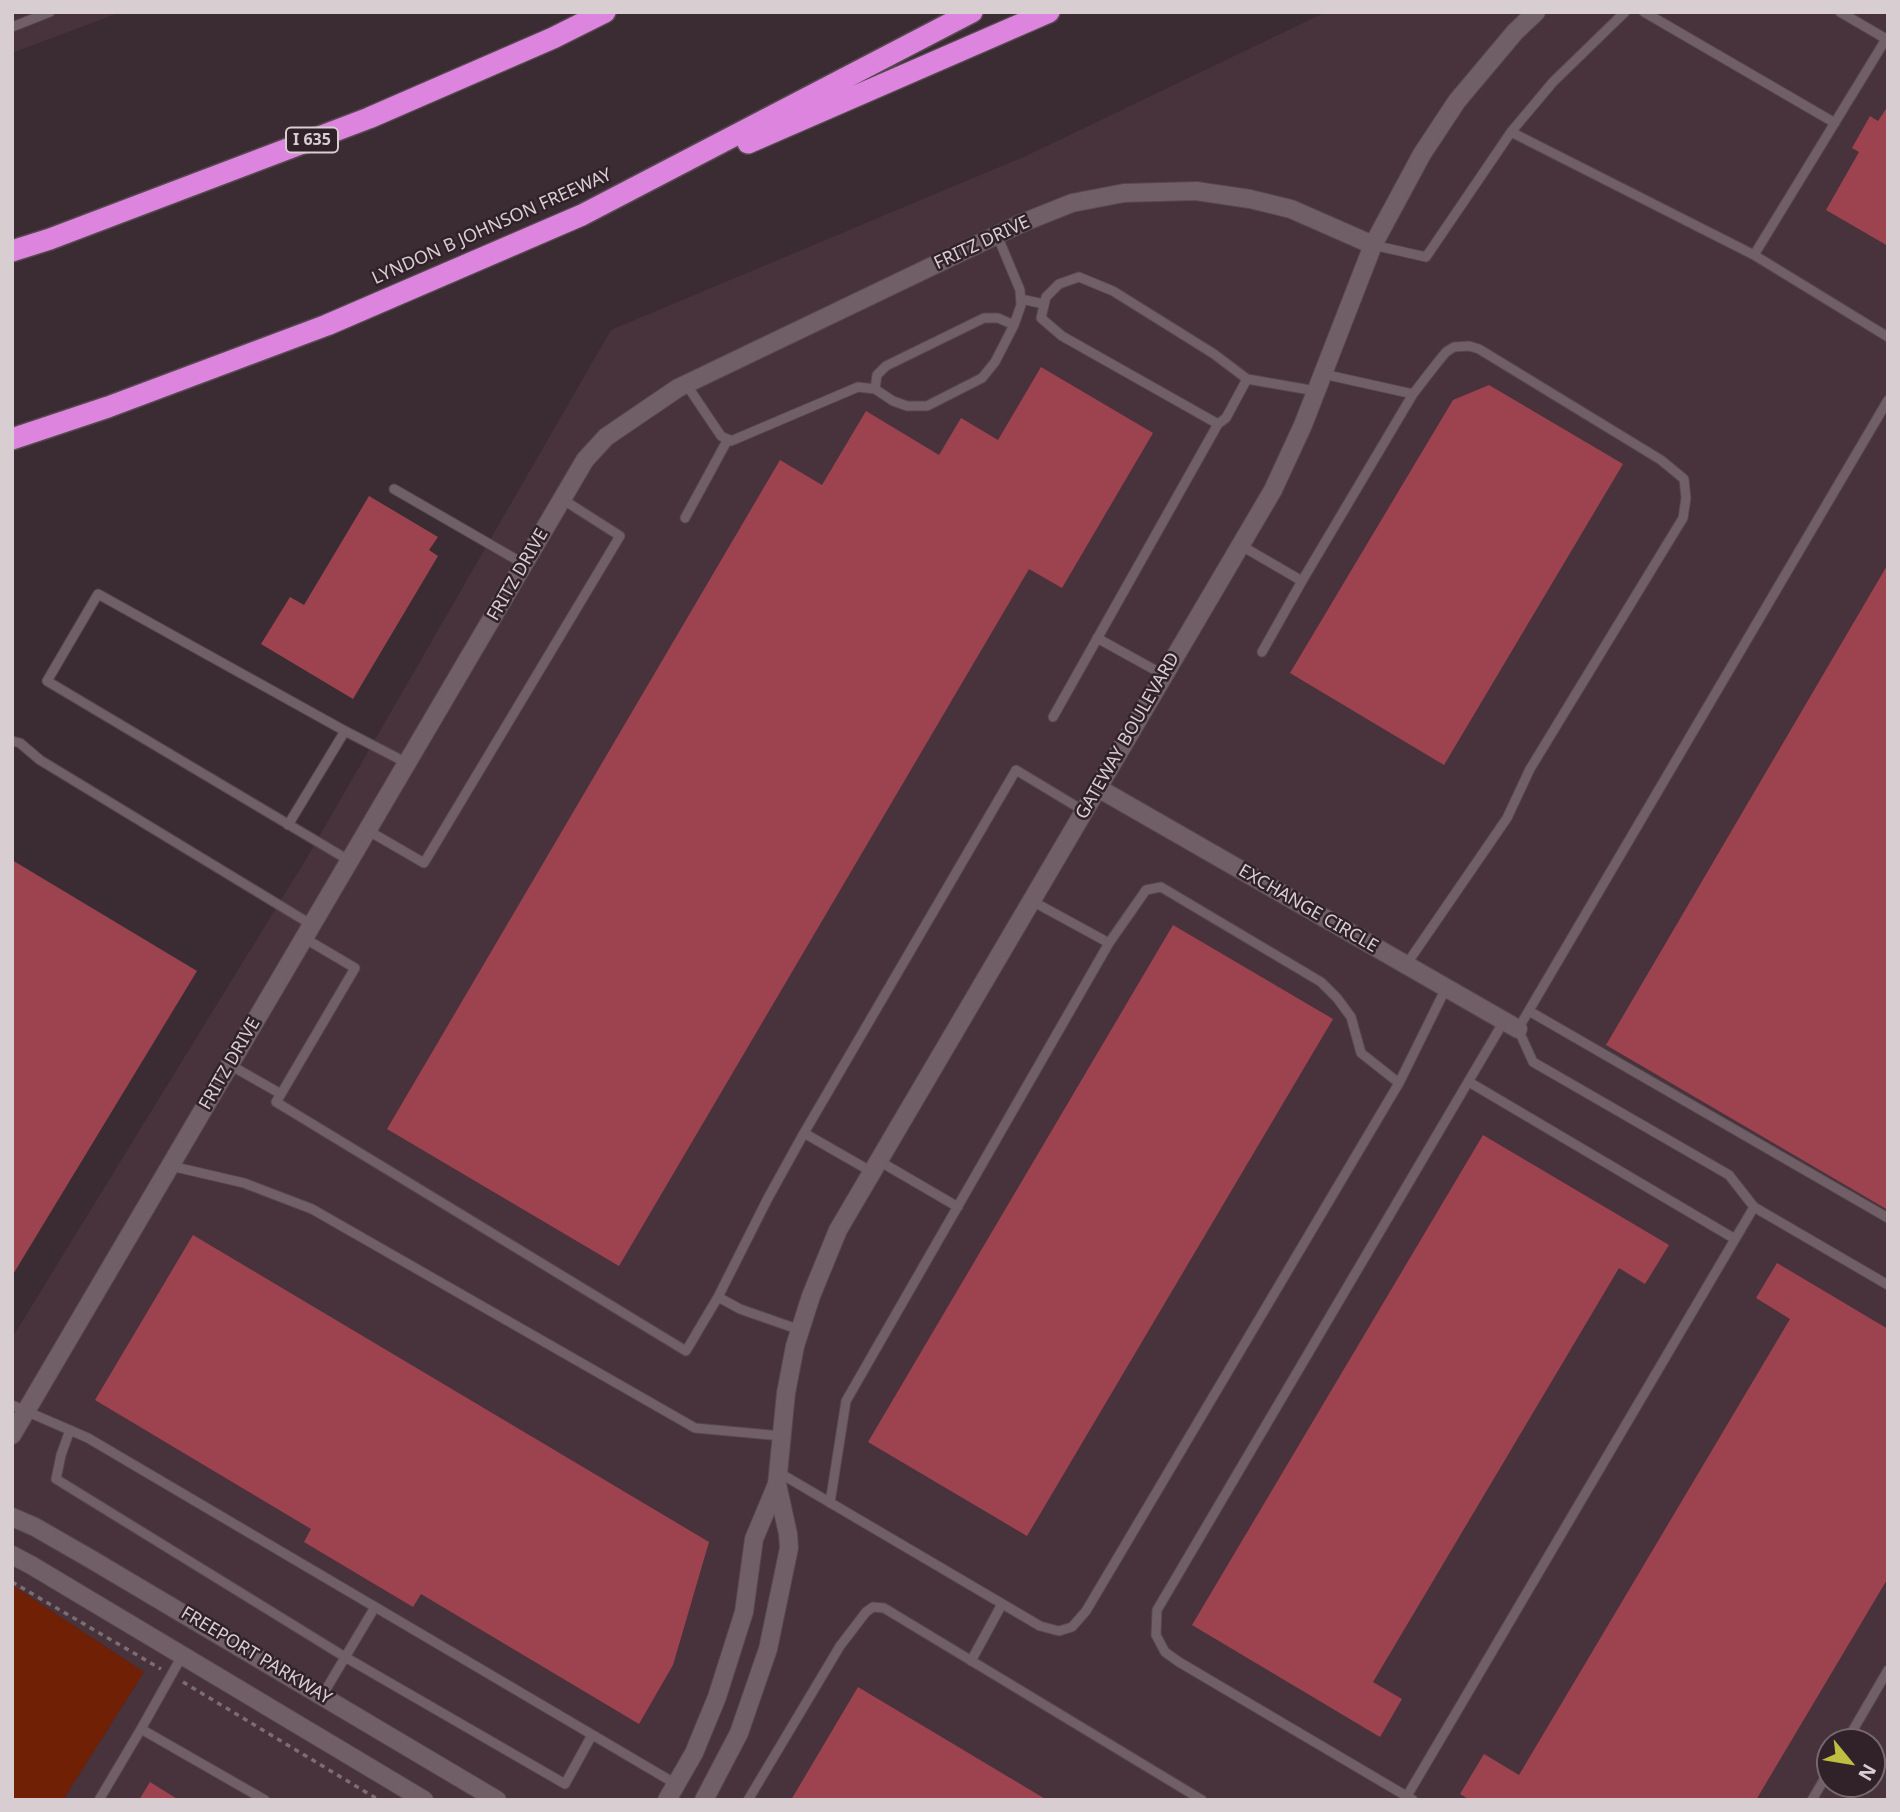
<!DOCTYPE html>
<html>
<head>
<meta charset="utf-8">
<style>
	body { margin:0 }
	#map { position:relative; width:1900px; height:1812px; overflow:hidden; background:#3b2c33; font-family:"Noto Sans",sans-serif }
	canvas { display:block }
	.frame { position:absolute; inset:0; border:14px solid #d8ced2; pointer-events:none }
	.north { position:absolute; left:1816px; top:1728px; width:70px; height:70px; box-sizing:border-box; background:#312229; border:2px solid #74676d; border-radius:50%; rotate:120deg; font-size:19px; font-weight:700; line-height:28px; text-align:center; color:#d8ced2 }
	.north::after { content:''; display:block; margin:auto; width:24px; height:32px; background:#bfbe41; clip-path:polygon(50% 0,100% 100%,50% 72%,0 100%) }
</style>
</head>
<body>
<div id="map">
<canvas width="1900" height="1812"></canvas>
<div class="frame"></div>
<div class="north">N</div>
</div>
<script>
const context = document.querySelector('canvas').getContext('2d');
context.lineJoin = 'round';
function fillPath(path, color) { context.fillStyle = color; context.fill(path, 'evenodd'); }
const shape = rows => new Path2D(rows.map(r => 'M' + r).join(''));
function stroke(path, color, width, dash) { context.strokeStyle = color; context.lineWidth = width; context.lineCap = dash ? 'butt' : 'round'; context.setLineDash(dash || []); context.stroke(path); }
function drawText(font, color, halo, rows, align = 'center') {
  context.font = font + ' "Noto Sans",sans-serif'; context.lineWidth = 5; context.setLineDash([]); context.textBaseline = 'middle'; context.strokeStyle = halo; context.fillStyle = color; for (const [text, x, y, turn = 0] of rows) {
    context.save(); context.translate(x, y); context.rotate((+turn || 0) * Math.PI / 180); context.textAlign = isNaN(turn) ? turn : align; if (halo) context.strokeText(text, 0, 0); context.fillText(text, 0, 0); context.restore();
  }
}
fillPath(shape([
	[12,12,121,12,12,53],
	[1326,12,1888,12,1888,1800,63,1800,144,1672,12,1585,12,1338,305,861,611,330,1028,155],
	[1830,1742,1872,1742,1872,1784,1830,1784]
]), '#48323c');
fillPath(shape([
	[12,1585,144,1672,63,1800,12,1800]
]), '#702105');
fillPath(shape([
	[1888,106,1888,246,1826,210,1859,152,1852,148,1870,116,1878,121],
	[1041,367,1153,433,1062,588,1029,569,619,1266,387,1129,780,460,822,485,866,411,939,455,961,418,998,440],
	[1489,385,1623,464,1444,765,1290,673,1453,400],
	[369,496,438,537,429,550,438,556,353,699,261,644,290,597,304,605],
	[1888,564,1888,1210,1606,1045],
	[12,860,197,971,12,1276],
	[1173,925,1333,1019,1027,1536,868,1442],
	[1483,1135,1669,1245,1645,1284,1619,1268,1373,1682,1402,1699,1380,1737,1192,1625],
	[193,1235,709,1542,673,1665,639,1724,421,1594,413,1607,304,1542,311,1529,95,1400],
	[1777,1263,1888,1329,1888,1578,1756,1800,1470,1800,1460,1794,1484,1754,1519,1775,1790,1319,1756,1298],
	[858,1687,1047,1800,791,1800],
	[150,1782,179,1800,139,1800]
]), '#9d434f');
const service = shape([
	[1644,12,1835,123],
	[1840,12,1888,40],
	[12,27,50,12],
	[1511,132,1754,255,1888,337],
	[1373,245,1426,257,1511,132,1553,82,1625,12],
	[1754,255,1886,39],
	[1021,299,1044,304],
	[1323,374,1413,394],
	[1247,379,1226,418,1218,424,1062,336,1041,318,1046,297,1059,284,1079,277,1113,291,1214,354,1247,379,1316,391],
	[686,384,721,436,731,441,858,387,875,389,893,401,907,406,927,406,982,378,995,362,1014,325,1021,305,1020,290,997,235],
	[875,389,877,375,886,366,984,318,998,318,1014,325],
	[394,489,524,564],
	[685,518,728,439],
	[1240,545,1302,581],
	[1097,638,1164,675],
	[1262,652,1302,581,1413,394,1437,363,1446,352,1454,347,1469,346,1479,349,1661,460,1684,479,1686,498,1683,518,1530,769,1507,818,1406,965],
	[1053,717,1218,424],
	[12,741,20,743,40,760,312,925],
	[288,825,345,731],
	[367,830,424,863,620,536,562,499],
	[350,861,47,681,98,594,345,731,407,763],
	[1109,943,1146,890,1161,887,1321,982,1337,998,1351,1017,1361,1053,1399,1083],
	[1529,1011,1888,1218],
	[230,1065,281,1094,355,968,304,938],
	[1469,1082,1735,1239],
	[281,1094,276,1102,686,1351,718,1297],
	[879,1161,958,1207],
	[171,1166,244,1183,312,1209,695,1428,782,1436],
	[872,1172,804,1133,1016,770,1084,811],
	[1754,1207,1888,1285],
	[800,1330,740,1309,718,1297,768,1198,804,1133],
	[12,1405,88,1438,676,1784],
	[70,1430,61,1455,56,1479,345,1657,565,1784,592,1735],
	[778,1472,1040,1626,1059,1631,1072,1627,1086,1611,1399,1083,1446,988],
	[830,1503,846,1401,1109,943,1032,901],
	[971,1661,1002,1604],
	[322,1696,375,1607],
	[141,1729,182,1656],
	[1846,1742,1888,1670],
	[1407,1796,1754,1207,1729,1175,1533,1062,1518,1029,1888,400],
	[99,1800,141,1729,265,1800],
	[748,1800,840,1646,866,1612,873,1607,884,1608,1202,1800],
	[1413,1800,1179,1662,1165,1652,1156,1635,1157,1610,1504,1021],
	[1812,1800,1830,1769]
]);
const minor = shape([
	[1098,788,1518,1029],
	[12,1435,585,460,606,437,678,388,1022,223,1072,203,1124,193,1196,191,1250,199,1291,209,1373,245],
	[667,1800,694,1753,717,1697,744,1612,754,1539,777,1484,786,1393,795,1346,811,1296,838,1230,1273,490,1303,425,1373,245,1422,154,1457,101,1515,32,1536,12],
	[704,1800,739,1733,768,1649,789,1548,788,1534,777,1484]
]);
const secondary = shape([
	[12,1517,35,1527,89,1558,497,1800],
	[12,1555,31,1565,424,1800]
]);
const motorway = shape([
	[748,143,1049,12],
	[12,251,50,239,369,118,553,38,605,12],
	[12,439,108,407,327,325,582,215,972,12]
]);
stroke(service, '#55484e', 11);
stroke(minor, '#55484e', 20);
stroke(secondary, '#55484e', 20);
stroke(motorway, '#55484e', 24);
stroke(shape([
	[12,1582,161,1669],
	[183,1682,379,1800]
]), '#7b6e73', 3.5, [5, 5]);
stroke(service, '#705f66', 9);
stroke(minor, '#705f66', 18);
stroke(secondary, '#705f66', 18);
stroke(motorway, '#dd85de', 21);
for (const [x, y, w] of [
	[312,140,52]
]) { const box = new Path2D(); box.roundRect(x - w / 2, y - 12.5, w, 25, 5); context.fillStyle = '#312229'; context.fill(box); stroke(box, '#d8ced2', 2); }
drawText('bold 16px', '#d8ced2', null, [
	["I 635",312,140]
]);
drawText('18px', '#d8ced2', '#312229', [
	["LYNDON B JOHNSON FREEWAY",492,227,-24],
	["FRITZ DRIVE",982,243,-25],
	["FRITZ DRIVE",518,575,-60],
	["GATEWAY BOULEVARD",1128,736,-60],
	["EXCHANGE CIRCLE",1308,909,30],
	["FRITZ DRIVE",230,1064,-60],
	["FREEPORT PARKWAY",256,1656,31]
]);
</script>
</body>
</html>
